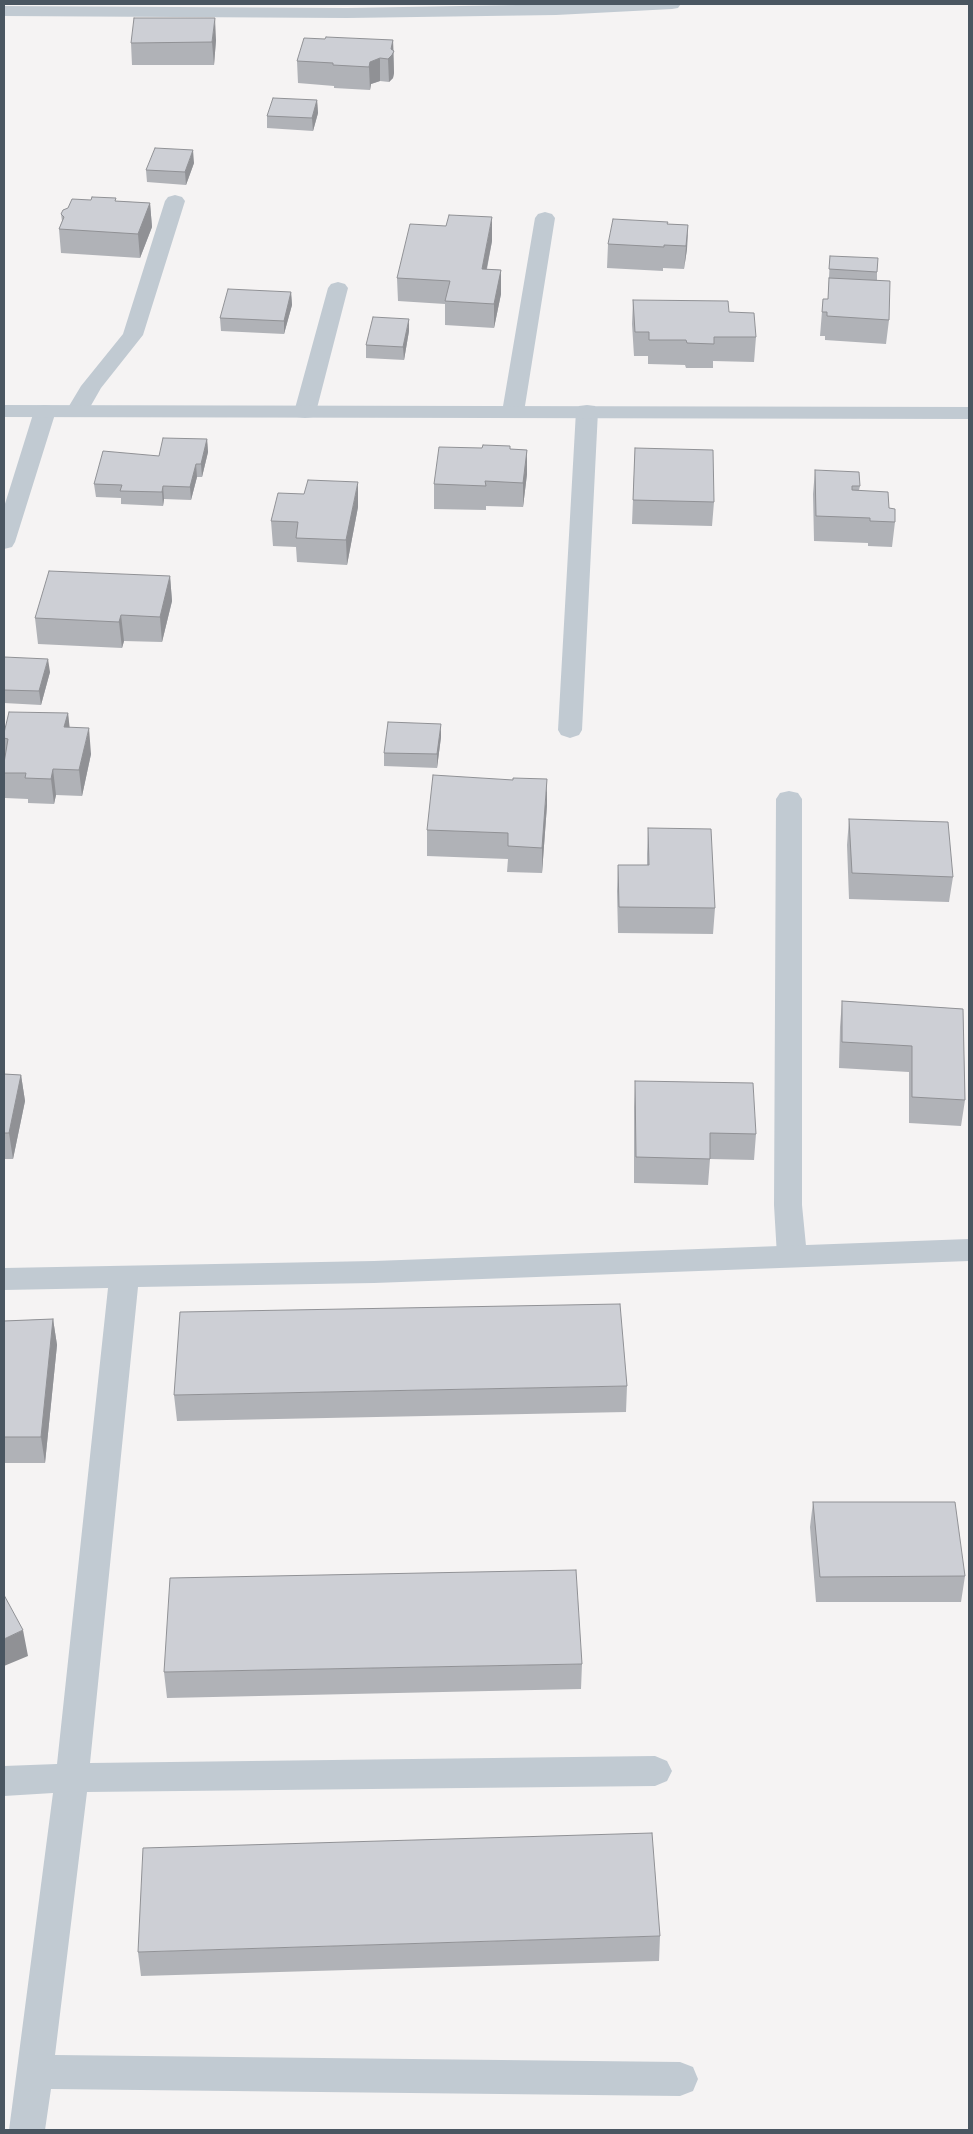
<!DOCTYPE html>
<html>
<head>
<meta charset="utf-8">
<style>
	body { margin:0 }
	#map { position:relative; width:973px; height:2134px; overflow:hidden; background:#f5f3f3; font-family:"Roboto Condensed",sans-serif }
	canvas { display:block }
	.frame { position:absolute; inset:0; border:5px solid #4a5661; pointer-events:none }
</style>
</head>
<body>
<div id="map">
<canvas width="973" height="2134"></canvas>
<div class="frame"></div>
</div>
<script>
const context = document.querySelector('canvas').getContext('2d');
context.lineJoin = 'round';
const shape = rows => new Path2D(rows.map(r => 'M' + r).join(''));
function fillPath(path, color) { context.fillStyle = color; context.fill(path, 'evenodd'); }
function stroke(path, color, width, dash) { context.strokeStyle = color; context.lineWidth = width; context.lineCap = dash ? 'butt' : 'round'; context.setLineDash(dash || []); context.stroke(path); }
fillPath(shape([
	[175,195,182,197,185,201,143,335,101,388,85,416,77,417,69,416,66,411,81,386,123,334,165,201,168,197,175,195],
	[545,212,552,214,555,218,524,412,521,417,513,418,505,417,502,412,535,218,538,214,545,212],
	[338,282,345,284,348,288,316,412,313,417,305,418,297,417,294,412,328,288,331,284,338,282],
	[45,405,53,406,56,411,15,542,12,547,4,549,4,507,34,411,37,406,45,405],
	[587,405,595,406,598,411,582,730,579,735,570,738,561,735,558,730,576,411,579,406,587,405],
	[789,791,798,793,802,799,802,1205,807,1256,802,1264,792,1267,782,1264,777,1256,774,1205,776,799,780,793,789,791]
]), '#c1cad2');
fillPath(shape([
	[573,4,681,4,678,8,672,9,556,15,347,18,4,16,4,6,347,8,573,4],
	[4,405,969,407,969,419,4,417,4,405],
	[969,1239,969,1261,374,1283,138,1287,90,1763,655,1756,667,1761,672,1771,667,1781,655,1786,87,1792,55,2055,680,2062,693,2067,698,2079,693,2091,680,2096,51,2089,45,2130,9,2130,53,1793,4,1796,4,1766,57,1764,108,1288,4,1290,4,1268,374,1261,969,1239]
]), '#c1cad2');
fillPath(shape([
	[325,39,393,40,394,73,393,78,389,82,380,81,371,84,370,90,334,88,334,86,298,83,297,61],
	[216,40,214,65,132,65,131,43],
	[317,100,318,113,313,131,267,128,267,116],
	[194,163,186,185,147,182,146,170],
	[116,201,150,203,152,227,140,258,61,253,59,229,62,221,61,214],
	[668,224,688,225,687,249,684,269,663,268,663,271,607,268,608,244],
	[492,241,487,269,501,270,501,294,494,328,445,325,445,304,398,301,397,278],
	[830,256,877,272,877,281,889,320,886,344,825,340,825,336,820,336,823,299,828,299],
	[291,292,292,305,284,334,221,331,220,318],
	[633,300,756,337,754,362,713,361,713,368,686,368,685,365,648,364,648,356,634,356,632,324],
	[409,331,404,360,366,358,366,345],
	[207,439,208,452,202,477,197,477,191,500,164,499,163,506,121,504,121,498,96,497,94,484,159,456],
	[635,448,714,502,712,526,632,524],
	[510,449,527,450,527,474,523,507,486,506,486,510,434,509,434,484],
	[815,470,860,486,859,490,889,508,895,522,892,547,868,546,868,543,814,541,813,494],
	[358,507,347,565,297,562,296,547,273,546,271,521],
	[170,576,172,601,162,642,124,641,122,648,38,644,35,618],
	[4,657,50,672,41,705,4,703],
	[68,713,69,727,91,754,82,796,56,795,54,804,28,803,28,799,5,798,4,786,4,763,5,757,4,750,4,733],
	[441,737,437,768,384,766,384,753],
	[547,805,542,873,507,872,508,859,427,856,427,830],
	[849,819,953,877,949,902,849,899,847,845],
	[648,828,715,908,713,934,618,933,617,891,618,865,647,865,647,854],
	[842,1001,963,1009,965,1100,961,1126,909,1123,909,1072,839,1068,840,1027],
	[4,1074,21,1075,25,1101,13,1159,4,1159],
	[635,1081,756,1134,754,1160,710,1159,708,1185,634,1183,634,1107],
	[53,1319,57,1345,45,1463,4,1463,4,1321],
	[627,1386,626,1412,177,1421,174,1395],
	[813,1502,965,1576,961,1602,816,1602,810,1527],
	[582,1664,581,1689,167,1698,164,1672],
	[660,1936,659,1961,141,1976,138,1952]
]), '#b0b2b7');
fillPath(shape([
	[215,18,216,40,214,65,212,42],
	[393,40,394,73,393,78,389,82,388,59],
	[380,58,380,81,371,84,370,90,369,67,370,62],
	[317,100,318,113,313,131,312,118],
	[193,150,194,163,186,185,185,172],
	[150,203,152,227,140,258,138,234],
	[492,217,492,241,482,292,482,269],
	[688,225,687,249,684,269,686,246],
	[501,270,501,294,494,328,494,304],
	[291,292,292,305,284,334,284,321],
	[409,319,409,331,404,360,403,347],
	[207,439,208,452,202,477,201,464],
	[527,450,527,474,523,507,523,483],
	[196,464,197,477,191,500,190,487],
	[358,482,358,507,347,565,346,540],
	[163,486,164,499,163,506,162,492],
	[170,576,172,601,162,642,160,617],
	[121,615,124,641,122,648,119,622],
	[48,659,50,672,41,705,39,691],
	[68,713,71,739,64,727],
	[441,724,441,737,437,768,437,754],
	[89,728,91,754,82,796,79,770],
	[53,769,56,795,54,804,51,779],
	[547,779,547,805,542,873,542,848],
	[21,1075,25,1101,13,1159,9,1133],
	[53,1319,57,1345,45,1463,41,1437],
	[23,1630,28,1656,4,1666,4,1639]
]), '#909195');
const building = shape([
	[134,18,215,18,212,42,131,43,134,18],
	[326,37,393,40,391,49,394,51,392,55,388,59,380,58,370,62,369,67,333,65,333,63,297,61,304,38,325,39,326,37],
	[273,98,317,100,312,118,267,116,273,98],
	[155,148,193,150,185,172,146,170,155,148],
	[92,197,116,198,115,201,150,203,138,234,59,229,64,217,61,214,63,210,68,208,72,199,91,200,92,197],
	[449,215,492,217,482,269,501,270,494,304,445,301,450,281,397,278,410,224,446,226,449,215],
	[613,219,668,222,667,224,688,225,686,246,664,245,664,247,608,244,613,219],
	[830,256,878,258,877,272,829,269,830,256],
	[829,278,890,281,889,320,827,316,827,312,822,312,823,299,828,299,829,278],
	[228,289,291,292,284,321,220,318,228,289],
	[633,300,728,301,729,312,754,313,756,337,714,337,714,344,687,343,686,340,649,340,649,332,635,332,633,300],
	[373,317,409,319,403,347,366,345,373,317],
	[163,438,207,439,201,464,196,464,190,487,163,486,162,492,120,491,122,485,94,484,103,451,159,456,163,438],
	[483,445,510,446,510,449,527,450,523,483,485,481,486,486,434,484,439,447,482,448,483,445],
	[635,448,713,450,714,502,633,500,635,448],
	[815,470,859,472,860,486,852,486,852,490,888,492,889,508,895,509,895,522,870,521,870,518,816,516,815,470],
	[308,480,358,482,346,540,296,538,298,522,271,521,278,493,304,494,308,480],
	[49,571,170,576,160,617,121,615,119,622,35,618,49,571],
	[4,657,48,659,39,691,4,690,4,657],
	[9,712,68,713,64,727,89,728,79,770,53,769,51,779,25,778,26,773,4,773,4,763,8,739,4,738,4,733,9,712],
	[388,722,441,724,437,754,384,753,388,722],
	[433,775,513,780,513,778,547,779,542,848,508,846,508,833,427,830,433,775],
	[849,819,948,822,953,877,852,873,849,819],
	[648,828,711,829,715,908,619,907,618,865,649,865,648,828],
	[842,1001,963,1009,965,1100,912,1097,912,1046,842,1042,842,1001],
	[4,1074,21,1075,9,1133,4,1133,4,1074],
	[635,1081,753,1083,756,1134,710,1133,710,1159,636,1157,635,1081],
	[620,1304,627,1386,174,1395,180,1312,620,1304],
	[53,1319,41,1437,4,1437,4,1321,53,1319],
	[813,1502,955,1502,965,1576,820,1577,813,1502],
	[576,1570,582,1664,164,1672,170,1578,576,1570],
	[4,1595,23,1630,4,1639,4,1595],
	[652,1833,660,1936,138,1952,143,1848,652,1833]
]);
fillPath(building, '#cdcfd5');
stroke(building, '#909195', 1);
</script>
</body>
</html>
